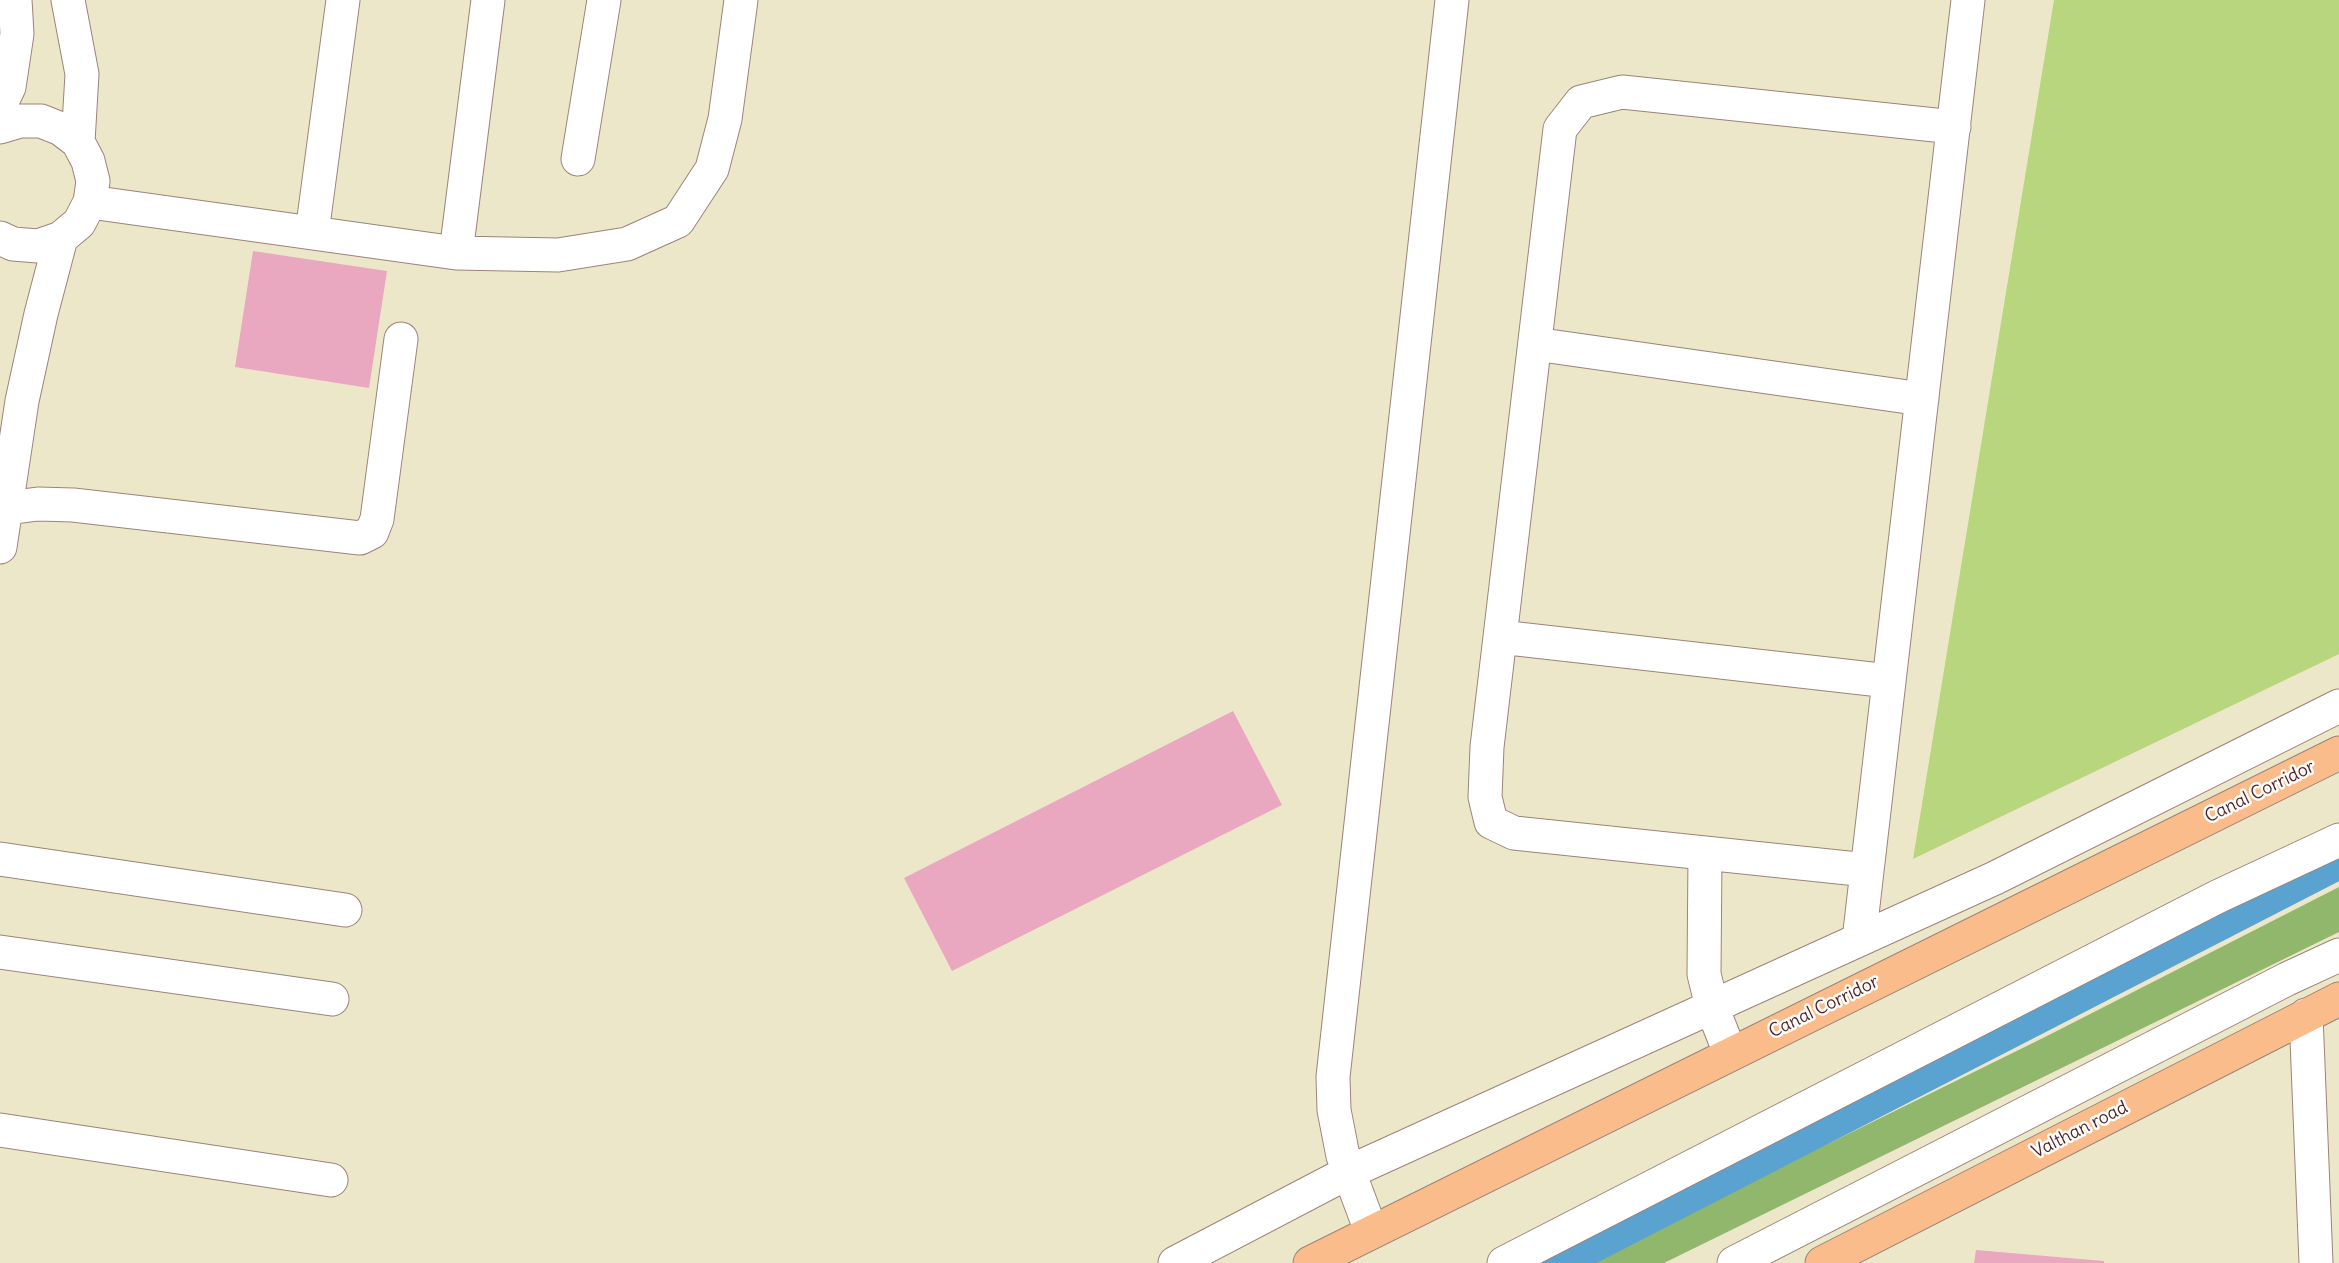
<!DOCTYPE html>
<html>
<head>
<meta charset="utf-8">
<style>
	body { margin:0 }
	canvas { display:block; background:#ede7ca }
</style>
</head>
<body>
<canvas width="2339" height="1263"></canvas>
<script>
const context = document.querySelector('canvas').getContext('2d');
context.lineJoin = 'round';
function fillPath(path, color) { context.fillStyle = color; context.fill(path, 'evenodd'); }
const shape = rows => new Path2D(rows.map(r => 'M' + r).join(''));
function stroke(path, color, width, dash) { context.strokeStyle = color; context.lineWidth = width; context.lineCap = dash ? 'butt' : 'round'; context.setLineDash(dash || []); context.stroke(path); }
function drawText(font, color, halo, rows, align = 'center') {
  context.font = font + ' Delius,sans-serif'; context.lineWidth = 5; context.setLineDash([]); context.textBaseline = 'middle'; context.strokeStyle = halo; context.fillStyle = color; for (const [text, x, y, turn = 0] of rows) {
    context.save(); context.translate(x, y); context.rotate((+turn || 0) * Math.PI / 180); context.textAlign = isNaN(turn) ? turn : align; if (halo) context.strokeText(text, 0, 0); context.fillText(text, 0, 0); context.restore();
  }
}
fillPath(shape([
	[2054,0,2339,0,2339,654,1913,859]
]), '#b7d67d');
fillPath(shape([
	[2339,887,2339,932,1664,1263,1586,1263,2045,1037]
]), '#91b76c');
stroke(shape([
	[1555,1263,2339,860]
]), '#5aa3d1', 38);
fillPath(shape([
	[253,251,387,271,369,388,235,367],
	[1233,711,1282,805,952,971,904,878],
	[1976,1250,2104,1261,2104,1263,1974,1263]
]), '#e9a8bf');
const minor = shape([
	[68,0,82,74,78,142],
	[0,106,9,87,17,34,15,0],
	[0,127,20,121,41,121,61,129,78,142,88,161,93,181,90,202,79,223,61,238,38,246,13,244,0,238],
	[578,159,604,0],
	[90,202,456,253,558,255,627,244,678,221,712,169,725,119,741,0],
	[312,233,343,0],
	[456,253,488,0],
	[1535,344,1922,399],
	[0,509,38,504,73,505,360,538,372,532,377,519,401,339],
	[0,547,22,401,41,314,61,238],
	[1500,637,1889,681],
	[1705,853,1704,974,1712,1007,1730,1053],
	[0,859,345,910],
	[1867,870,1514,833,1491,822,1485,797,1487,747,1500,637,1560,129,1581,102,1622,92,1954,127],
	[1859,940,1968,0],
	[0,952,332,999],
	[2306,1015,2316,1263],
	[0,1130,331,1180],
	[1371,1231,1343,1156,1334,1110,1333,1077,1452,0],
	[1175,1263,1349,1172,1995,878,2339,706],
	[1504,1263,2217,897,2339,840],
	[1734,1263,2287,979,2339,955]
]);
const major = shape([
	[1310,1263,2339,753],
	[1822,1263,2339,999]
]);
stroke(minor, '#9c837a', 35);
stroke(major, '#9c837a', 35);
stroke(minor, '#fff', 33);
stroke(major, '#fabc8b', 33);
drawText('18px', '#4a1f2b', '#fdfcf7', [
	["Canal Corridor",2260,792,-26],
	["Canal Corridor",1824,1007,-26],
	["Valthan road",2080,1130,-27]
]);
</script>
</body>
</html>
